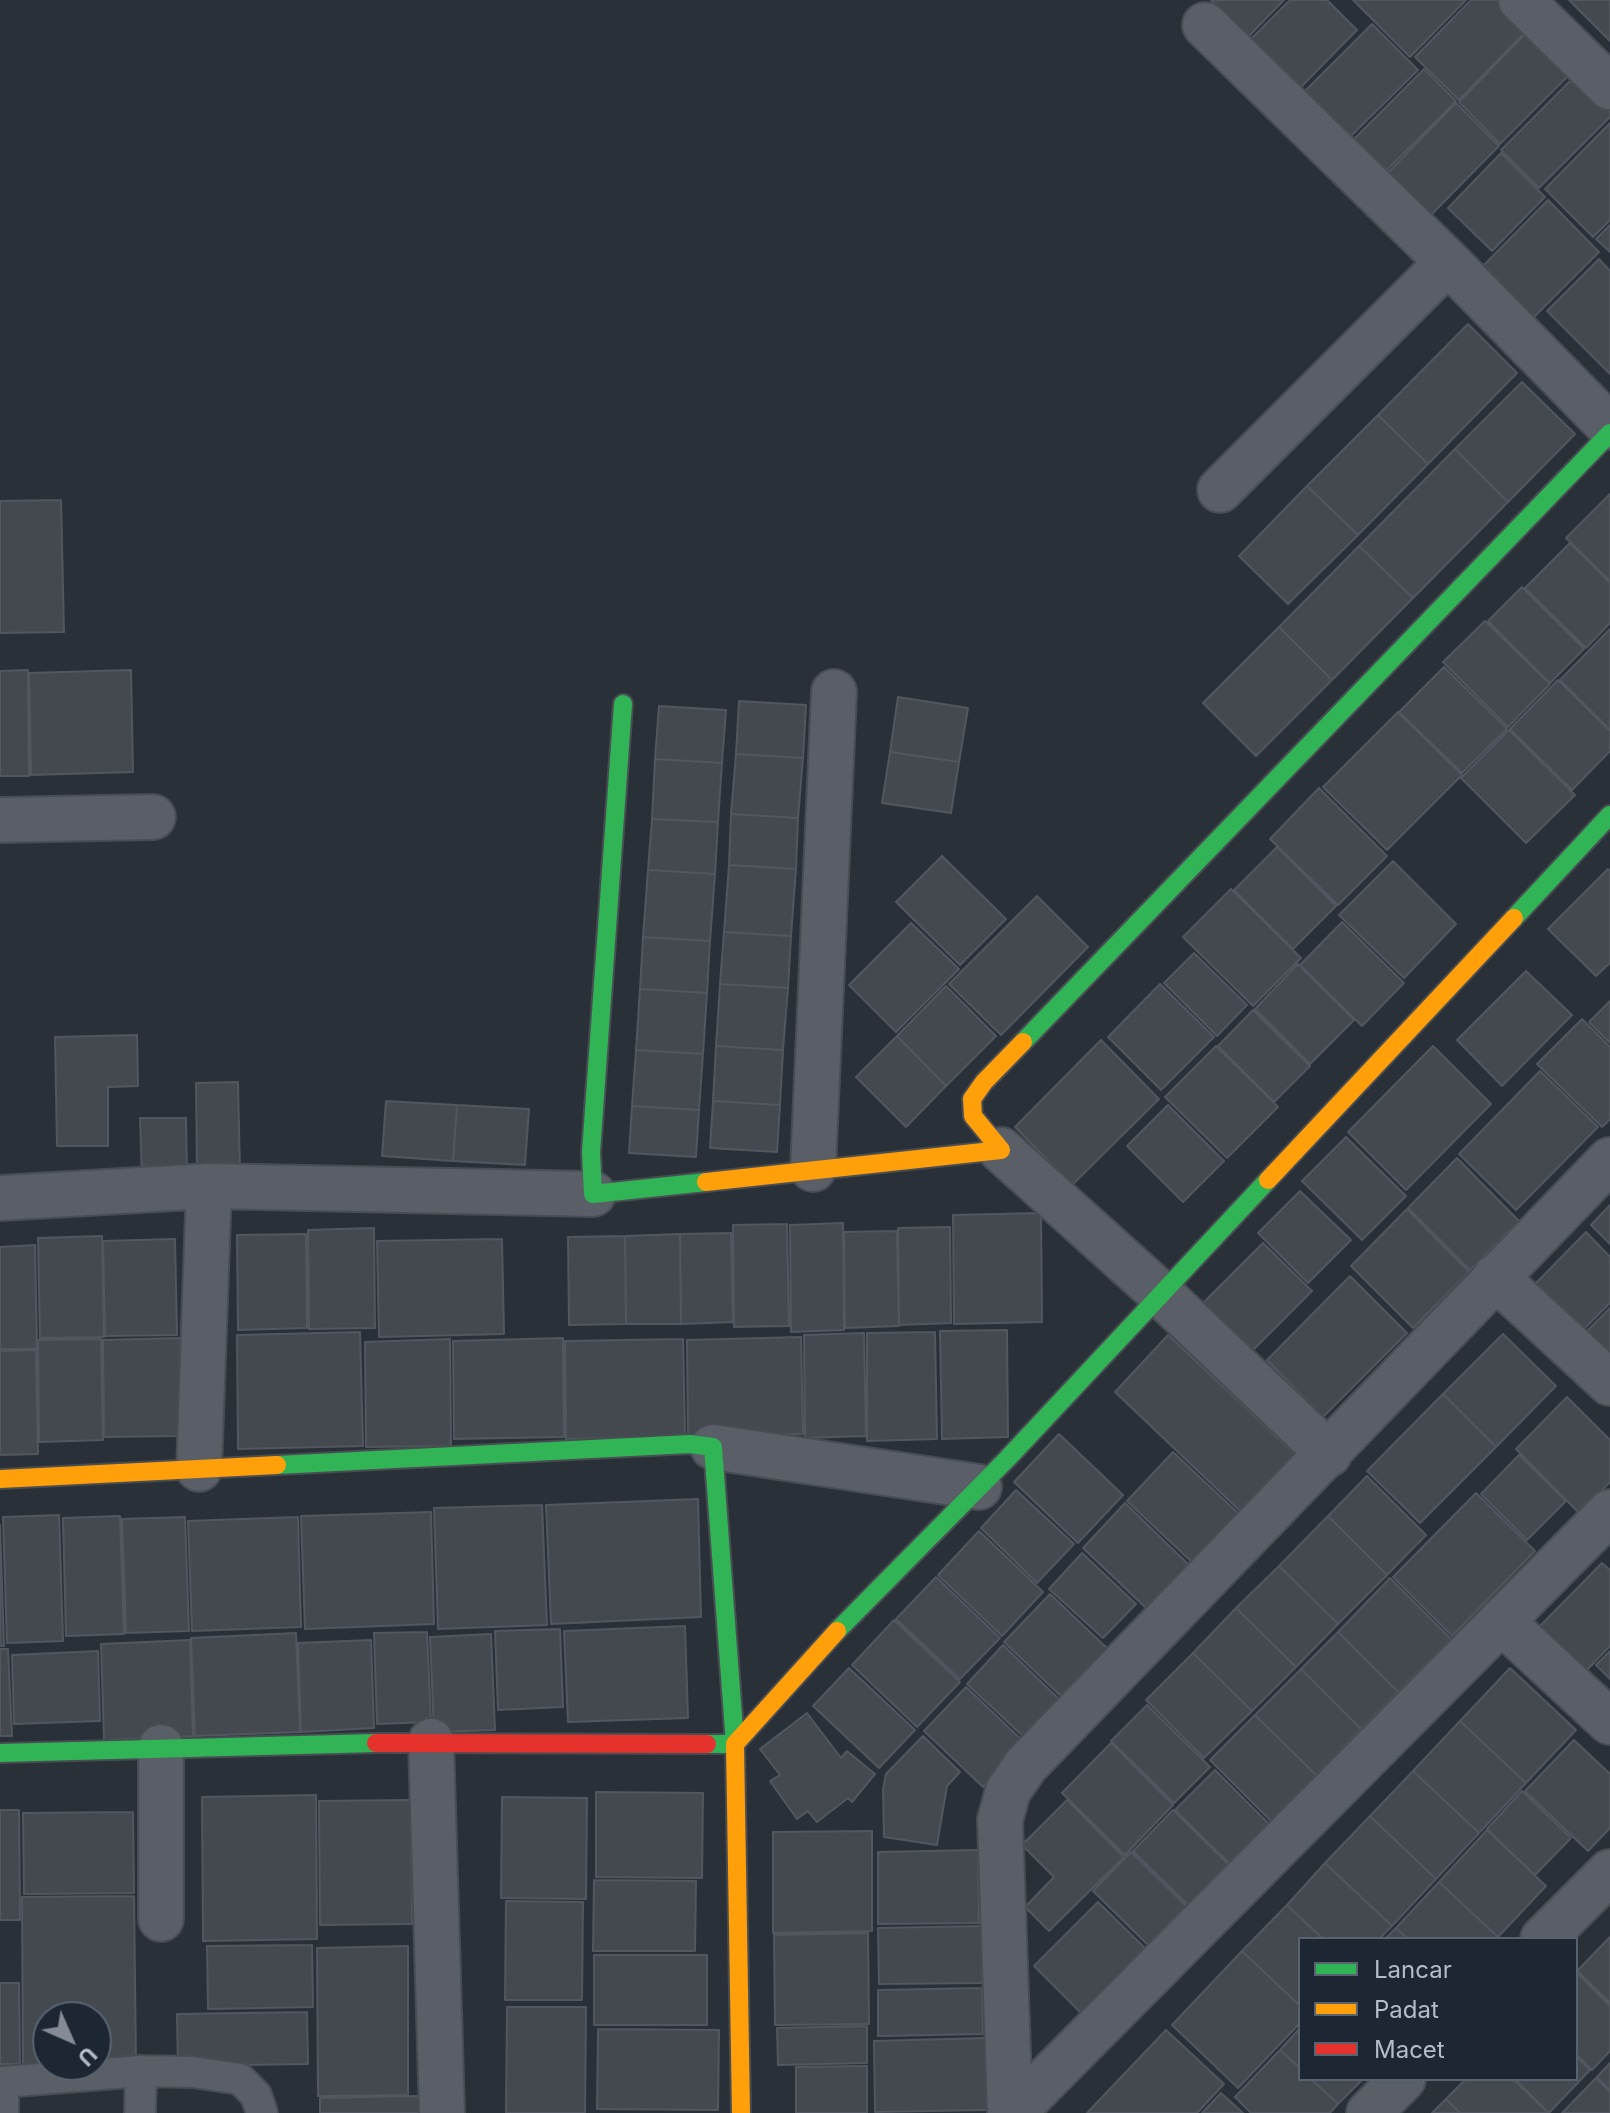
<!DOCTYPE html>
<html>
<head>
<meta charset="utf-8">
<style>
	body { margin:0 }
	#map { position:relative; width:1610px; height:2113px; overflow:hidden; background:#2a3038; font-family:Inter,sans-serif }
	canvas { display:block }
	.legend { position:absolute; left:1298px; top:1937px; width:280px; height:144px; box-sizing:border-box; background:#1d2633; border:2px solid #59626f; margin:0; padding:10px 14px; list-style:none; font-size:24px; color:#b4bcc9 }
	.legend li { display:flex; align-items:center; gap:16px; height:40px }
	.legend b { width:40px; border:2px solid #59626f }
	.north { position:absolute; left:32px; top:2001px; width:80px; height:80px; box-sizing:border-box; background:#1d2633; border:2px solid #59626f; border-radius:50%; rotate:135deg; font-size:22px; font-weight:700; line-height:32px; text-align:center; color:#b4bcc9 }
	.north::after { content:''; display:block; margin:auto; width:28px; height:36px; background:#848b96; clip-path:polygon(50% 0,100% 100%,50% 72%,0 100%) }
</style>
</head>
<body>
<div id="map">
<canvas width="1610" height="2113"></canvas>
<ul class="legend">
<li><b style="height:10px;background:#30b455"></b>Lancar</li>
<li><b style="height:10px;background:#ff9f0a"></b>Padat</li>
<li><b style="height:10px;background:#e5322d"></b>Macet</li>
</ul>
<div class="north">U</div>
</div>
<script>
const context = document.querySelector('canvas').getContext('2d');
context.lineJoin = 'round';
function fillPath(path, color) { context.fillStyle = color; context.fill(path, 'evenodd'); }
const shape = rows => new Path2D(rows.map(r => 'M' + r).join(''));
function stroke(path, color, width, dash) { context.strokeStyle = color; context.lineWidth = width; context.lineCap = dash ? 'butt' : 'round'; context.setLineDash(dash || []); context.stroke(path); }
const building = shape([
	[1211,0,1284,0,1248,37,1211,0],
	[1290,0,1327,0,1357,30,1297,91,1248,42,1290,0],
	[1353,0,1466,0,1410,57,1353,0],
	[1471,0,1501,0,1529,28,1459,100,1415,57,1471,0],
	[1569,0,1610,0,1610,41,1569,0],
	[1372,24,1418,70,1345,142,1299,97,1372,24],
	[1531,28,1573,71,1500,144,1459,102,1531,28],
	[1424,69,1456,101,1380,177,1348,145,1424,69],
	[1578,73,1610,105,1610,117,1539,188,1501,150,1578,73],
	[1456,103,1499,146,1425,221,1382,179,1456,103],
	[1610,123,1610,220,1593,237,1545,189,1610,123],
	[1501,153,1545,197,1492,251,1448,208,1501,153],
	[1548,200,1599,252,1530,321,1479,270,1548,200],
	[1610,225,1610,252,1596,239,1610,225],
	[1599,259,1610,271,1610,374,1547,311,1599,259],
	[1468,324,1517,373,1428,464,1378,415,1468,324],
	[1522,382,1575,434,1508,502,1455,449,1522,382],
	[1378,415,1428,464,1358,535,1307,486,1378,415],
	[1455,449,1508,502,1413,598,1359,546,1455,449],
	[1307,486,1358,535,1288,604,1239,556,1307,486],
	[1610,494,1610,581,1566,538,1610,494],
	[61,500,64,632,0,633,0,501,61,500],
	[1570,543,1610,583,1610,623,1586,648,1525,588,1570,543],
	[1359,546,1413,598,1332,680,1279,627,1359,546],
	[1522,587,1584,649,1550,683,1488,621,1522,587],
	[1485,621,1550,684,1508,727,1443,662,1485,621],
	[1279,627,1332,680,1256,756,1203,703,1279,627],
	[1610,629,1610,730,1560,680,1610,629],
	[1444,667,1507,729,1462,773,1399,712,1444,667],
	[28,670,29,776,0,776,0,671,28,670],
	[131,670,133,772,31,775,29,673,131,670],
	[1558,680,1610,731,1610,751,1572,790,1510,729,1558,680],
	[898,697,968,708,959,762,890,752,898,697],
	[739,701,806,705,803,758,736,754,739,701],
	[659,706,726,710,722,763,655,759,659,706],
	[1398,712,1462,775,1387,850,1323,787,1398,712],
	[1509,730,1575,795,1526,843,1461,778,1509,730],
	[890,752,959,762,951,813,882,803,890,752],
	[736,754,803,758,798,818,731,814,736,754],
	[655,759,722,763,718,822,652,819,655,759],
	[1319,788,1387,856,1338,905,1270,839,1319,788],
	[731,814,798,818,796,869,729,865,731,814],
	[652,819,718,822,715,874,648,870,652,819],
	[1277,847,1336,906,1293,949,1234,890,1277,847],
	[942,856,1006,919,960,965,896,902,942,856],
	[1393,861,1456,924,1404,978,1339,915,1393,861],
	[729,865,796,869,791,936,724,932,729,865],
	[1608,869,1610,871,1610,963,1596,976,1548,929,1608,869],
	[648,870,715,874,710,941,643,937,648,870],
	[1231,889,1301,958,1253,1006,1183,937,1231,889],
	[1037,896,1088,947,1001,1035,949,984,1037,896],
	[1342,922,1404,983,1362,1026,1300,965,1342,922],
	[911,923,959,969,896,1032,849,985,911,923],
	[724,932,791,936,788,988,720,984,724,932],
	[643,937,710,941,707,993,640,989,643,937],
	[1194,953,1247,1005,1217,1036,1164,983,1194,953],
	[1298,964,1354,1020,1310,1064,1255,1009,1298,964],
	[1526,971,1572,1015,1502,1086,1457,1040,1526,971],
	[720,984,788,988,783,1050,716,1046,720,984],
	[1160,984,1214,1037,1161,1090,1108,1037,1160,984],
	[946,986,996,1036,946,1086,897,1036,946,986],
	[640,989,707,993,703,1054,636,1050,640,989],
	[1610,1001,1610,1043,1589,1022,1610,1001],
	[1253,1010,1310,1066,1274,1102,1218,1046,1253,1010],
	[1582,1019,1610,1047,1610,1119,1602,1127,1537,1064,1582,1019],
	[137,1035,138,1086,108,1087,108,1146,57,1146,55,1037,137,1035],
	[897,1036,946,1086,906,1127,856,1077,897,1036],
	[1101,1040,1159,1099,1072,1185,1015,1127,1101,1040],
	[716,1046,783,1050,780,1105,713,1101,716,1046],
	[1216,1046,1278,1107,1227,1158,1165,1097,1216,1046],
	[1433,1046,1491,1104,1406,1190,1348,1132,1433,1046],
	[636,1050,703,1054,699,1110,632,1106,636,1050],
	[1540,1071,1598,1127,1516,1210,1459,1154,1540,1071],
	[238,1082,240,1172,197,1172,196,1083,238,1082],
	[386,1101,457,1105,453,1161,382,1156,386,1101],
	[713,1101,780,1105,777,1152,710,1148,713,1101],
	[457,1105,529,1109,525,1165,453,1161,457,1105],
	[1168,1105,1224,1161,1183,1202,1127,1146,1168,1105],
	[632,1106,699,1110,696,1157,629,1153,632,1106],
	[140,1118,186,1118,187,1177,142,1177,140,1118],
	[1346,1137,1406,1196,1362,1240,1302,1181,1346,1137],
	[1457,1158,1519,1221,1470,1270,1408,1208,1457,1158],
	[1300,1191,1351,1240,1308,1283,1258,1233,1300,1191],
	[1610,1205,1610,1244,1591,1225,1610,1205],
	[1407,1209,1469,1272,1413,1328,1351,1266,1407,1209],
	[1041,1213,1042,1322,954,1324,953,1215,1041,1213],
	[843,1223,844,1330,791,1332,790,1225,843,1223],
	[787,1224,789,1326,734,1327,733,1225,787,1224],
	[950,1227,951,1323,899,1325,898,1228,950,1227],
	[374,1228,375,1328,309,1329,308,1230,374,1228],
	[897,1231,899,1326,845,1328,844,1232,897,1231],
	[1586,1232,1610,1257,1610,1303,1583,1330,1536,1283,1586,1232],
	[731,1233,733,1322,681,1324,680,1234,731,1233],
	[306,1234,307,1328,238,1330,237,1235,306,1234],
	[680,1234,681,1324,626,1324,625,1236,680,1234],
	[102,1236,104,1337,40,1338,38,1238,102,1236],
	[625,1236,626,1324,569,1325,568,1237,625,1236],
	[175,1239,177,1335,105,1336,103,1241,175,1239],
	[502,1239,504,1334,379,1337,377,1241,502,1239],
	[1263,1243,1312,1291,1248,1355,1199,1307,1263,1243],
	[35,1245,37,1349,0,1349,0,1247,35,1245],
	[1350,1276,1407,1333,1323,1417,1267,1360,1350,1276],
	[1610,1308,1610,1358,1585,1333,1610,1308],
	[1007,1330,1008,1437,942,1439,940,1331,1007,1330],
	[360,1332,363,1446,238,1449,237,1335,360,1332],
	[935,1332,937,1439,867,1441,867,1333,935,1332],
	[864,1333,866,1436,805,1438,804,1335,864,1333],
	[1503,1334,1556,1386,1496,1447,1443,1394,1503,1334],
	[1168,1335,1295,1454,1240,1511,1115,1392,1168,1335],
	[801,1337,803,1434,688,1436,687,1340,801,1337],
	[180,1338,180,1436,104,1437,103,1340,180,1338],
	[563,1338,564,1437,454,1439,453,1341,563,1338],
	[101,1339,103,1440,39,1442,38,1340,101,1339],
	[450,1339,451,1446,366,1447,365,1342,450,1339],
	[683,1339,685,1436,566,1439,565,1341,683,1339],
	[36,1350,38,1454,0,1455,0,1351,36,1350],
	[1443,1394,1496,1447,1420,1523,1367,1471,1443,1394],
	[1567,1397,1610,1440,1610,1482,1579,1513,1516,1449,1567,1397],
	[1059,1434,1123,1495,1078,1543,1014,1482,1059,1434],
	[1173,1452,1241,1516,1195,1565,1127,1501,1173,1452],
	[1519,1455,1566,1501,1527,1540,1481,1494,1519,1455],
	[1367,1476,1426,1535,1387,1575,1328,1516,1367,1476],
	[1016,1490,1074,1544,1037,1583,981,1528,1016,1490],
	[1476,1493,1535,1551,1452,1636,1393,1577,1476,1493],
	[698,1499,701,1617,551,1624,546,1505,698,1499],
	[1125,1503,1189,1565,1147,1609,1083,1548,1125,1503],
	[542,1505,547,1625,438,1629,434,1508,542,1505],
	[431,1512,434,1624,305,1629,301,1516,431,1512],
	[59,1515,63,1641,7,1643,3,1517,59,1515],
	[120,1516,124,1634,66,1636,63,1518,120,1516],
	[1328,1516,1387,1575,1338,1624,1279,1566,1328,1516],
	[185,1517,189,1631,126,1633,122,1519,185,1517],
	[298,1517,301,1627,192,1631,188,1521,298,1517],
	[0,1525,4,1646,0,1646,0,1525],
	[979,1531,1043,1592,1002,1636,938,1575,979,1531],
	[1082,1553,1136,1604,1103,1638,1049,1589,1082,1553],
	[1602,1563,1610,1570,1610,1646,1583,1674,1537,1629,1602,1563],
	[1279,1566,1338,1624,1296,1667,1236,1608,1279,1566],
	[936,1577,1000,1638,960,1679,896,1619,936,1577],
	[1390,1578,1451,1639,1398,1692,1338,1632,1390,1578],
	[1050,1594,1109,1650,1063,1698,1004,1642,1050,1594],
	[1236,1608,1296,1667,1252,1711,1193,1653,1236,1608],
	[894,1620,960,1682,917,1727,852,1665,894,1620],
	[685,1626,688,1718,568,1722,564,1631,685,1626],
	[560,1629,563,1707,498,1710,495,1631,560,1629],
	[427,1632,431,1722,377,1724,374,1633,427,1632],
	[1338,1632,1398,1692,1361,1729,1301,1669,1338,1632],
	[296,1633,300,1732,195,1736,191,1638,296,1633],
	[491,1634,495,1730,434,1732,430,1637,491,1634],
	[190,1640,193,1736,104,1740,101,1644,190,1640],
	[371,1640,374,1728,301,1732,298,1643,371,1640],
	[1003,1645,1063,1703,1027,1740,967,1684,1003,1645],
	[0,1649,8,1649,12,1736,0,1736,0,1649],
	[98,1651,100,1721,14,1724,12,1655,98,1651],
	[1610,1651,1610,1679,1596,1665,1610,1651],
	[1193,1653,1252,1711,1204,1758,1146,1700,1193,1653],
	[849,1668,915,1730,879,1768,813,1706,849,1668],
	[1510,1668,1576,1730,1526,1783,1460,1721,1510,1668],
	[1301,1669,1361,1729,1316,1775,1255,1715,1301,1669],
	[966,1687,1025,1743,983,1787,924,1731,966,1687],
	[1147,1705,1210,1767,1174,1803,1111,1741,1147,1705],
	[807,1713,841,1758,847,1751,875,1774,852,1802,848,1798,817,1822,808,1811,797,1819,770,1781,780,1775,760,1749,807,1713],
	[1255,1715,1316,1775,1271,1821,1210,1760,1255,1715],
	[1460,1721,1526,1783,1479,1833,1413,1771,1460,1721],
	[923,1736,960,1772,947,1786,937,1845,884,1837,883,1789,886,1774,923,1736],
	[1574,1740,1610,1774,1610,1828,1588,1851,1525,1791,1574,1740],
	[1111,1743,1173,1805,1125,1855,1062,1793,1111,1743],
	[1215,1770,1274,1829,1234,1868,1175,1810,1215,1770],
	[1413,1771,1479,1833,1436,1879,1370,1816,1413,1771],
	[1522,1791,1571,1838,1535,1875,1487,1829,1522,1791],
	[596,1792,703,1793,702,1878,596,1877,596,1792],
	[316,1795,317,1939,203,1941,202,1797,316,1795],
	[502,1797,587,1798,586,1899,501,1898,502,1797],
	[411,1800,412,1924,320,1925,319,1801,411,1800],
	[1067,1800,1124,1857,1049,1931,1025,1907,1054,1877,1022,1845,1067,1800],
	[0,1810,19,1810,20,1920,0,1920,0,1810],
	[1173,1810,1235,1871,1195,1912,1133,1851,1173,1810],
	[133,1812,134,1893,24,1894,23,1813,133,1812],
	[1370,1816,1436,1879,1392,1926,1325,1863,1370,1816],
	[1487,1830,1546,1886,1498,1937,1439,1882,1487,1830],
	[872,1831,872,1931,773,1933,773,1832,872,1831],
	[978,1850,979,1923,878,1924,878,1852,978,1850],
	[1131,1852,1191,1911,1153,1950,1093,1891,1131,1852],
	[1325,1863,1392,1926,1379,1939,1323,1939,1287,1905,1325,1863],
	[594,1880,696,1881,695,1951,593,1951,594,1880],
	[1439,1882,1498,1937,1495,1939,1408,1939,1396,1928,1439,1882],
	[134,1896,136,2064,96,2065,96,2017,48,2017,48,2065,23,2066,22,1897,134,1896],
	[506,1901,583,1902,582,2000,505,2000,506,1901],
	[1098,1902,1154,1957,1090,2022,1034,1966,1098,1902],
	[1287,1905,1323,1939,1300,1939,1300,2006,1242,1951,1287,1905],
	[982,1926,982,1983,879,1984,878,1928,982,1926],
	[1396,1928,1408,1939,1385,1939,1396,1928],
	[868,1933,869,2024,775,2025,774,1935,868,1933],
	[1610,1937,1610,2003,1577,1971,1610,1937],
	[312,1945,313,2007,208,2009,207,1946,312,1945],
	[408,1946,408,2095,318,2096,317,1948,408,1946],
	[1242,1951,1300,2006,1300,2023,1238,2088,1172,2025,1242,1951],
	[594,1955,707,1955,707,2025,594,2025,594,1955],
	[1576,1972,1610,2006,1610,2051,1592,2070,1576,2054,1576,1972],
	[0,1983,19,1983,20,2064,0,2064,0,1983],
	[982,1988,983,2034,878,2036,878,1990,982,1988],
	[507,2007,586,2007,585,2113,506,2113,507,2007],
	[307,2012,308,2064,178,2066,177,2014,307,2012],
	[867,2026,867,2063,778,2065,777,2028,867,2026],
	[1300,2028,1300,2068,1280,2050,1300,2028],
	[598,2029,719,2030,718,2110,597,2109,598,2029],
	[1166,2030,1224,2084,1197,2113,1087,2113,1166,2030],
	[986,2038,987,2110,875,2112,874,2041,986,2038],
	[1280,2050,1300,2068,1300,2079,1311,2079,1338,2104,1330,2113,1251,2113,1235,2097,1280,2050],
	[1576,2056,1590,2070,1549,2113,1515,2079,1576,2079,1576,2056],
	[1610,2063,1610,2090,1597,2077,1610,2063],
	[867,2066,867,2113,796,2113,796,2067,867,2066],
	[1596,2078,1610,2092,1610,2113,1562,2113,1596,2078],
	[1311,2079,1363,2079,1338,2104,1311,2079],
	[1466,2079,1513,2079,1548,2113,1460,2113,1446,2099,1466,2079],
	[1221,2093,1243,2113,1202,2113,1221,2093],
	[419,2096,419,2113,320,2113,320,2098,419,2096],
	[1446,2099,1460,2113,1432,2113,1446,2099]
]);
fillPath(building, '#444950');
stroke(building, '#52575f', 2);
const lane = shape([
	[3,2113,3,2082,141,2071,193,2072,240,2079,256,2095,262,2113],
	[140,2113,141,2071]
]);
const street = shape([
	[1521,0,1610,87],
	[1205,25,1448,262,1610,427],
	[1220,490,1448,262],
	[0,820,153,817],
	[1001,1150,1161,1294,1329,1454],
	[813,1169,834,692],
	[0,1198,209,1186,593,1194],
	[1495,1277,1610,1383],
	[713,1447,979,1487],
	[199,1469,209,1186],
	[1501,1621,1610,1722],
	[431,1741,442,2113],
	[161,1919,161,1747],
	[1543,1939,1610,1872],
	[1010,2113,1000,1820,1008,1791,1026,1765,1610,1160],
	[1013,2113,1610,1512],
	[1369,2113,1403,2079]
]);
const fast = shape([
	[623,704,591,1152,593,1194,706,1182],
	[1514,918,1610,815],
	[1023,1042,1610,433],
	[277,1465,690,1444,713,1447,735,1744,707,1744],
	[837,1631,1008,1458,1268,1180],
	[0,1753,376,1743]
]);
const slow = shape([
	[1268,1180,1514,918],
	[706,1182,1001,1150,973,1116,972,1099,984,1082,1023,1042],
	[0,1479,277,1465],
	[741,2113,735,1744,837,1631]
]);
const jam = shape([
	[376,1743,707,1744]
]);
stroke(lane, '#484c53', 34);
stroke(street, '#484c53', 48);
stroke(fast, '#484c53', 22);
stroke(slow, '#484c53', 22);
stroke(jam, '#484c53', 22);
stroke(lane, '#5a5e66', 30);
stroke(street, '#5a5e66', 44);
stroke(fast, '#30b455', 18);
stroke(slow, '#ff9f0a', 18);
stroke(jam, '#e5322d', 18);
</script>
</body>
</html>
